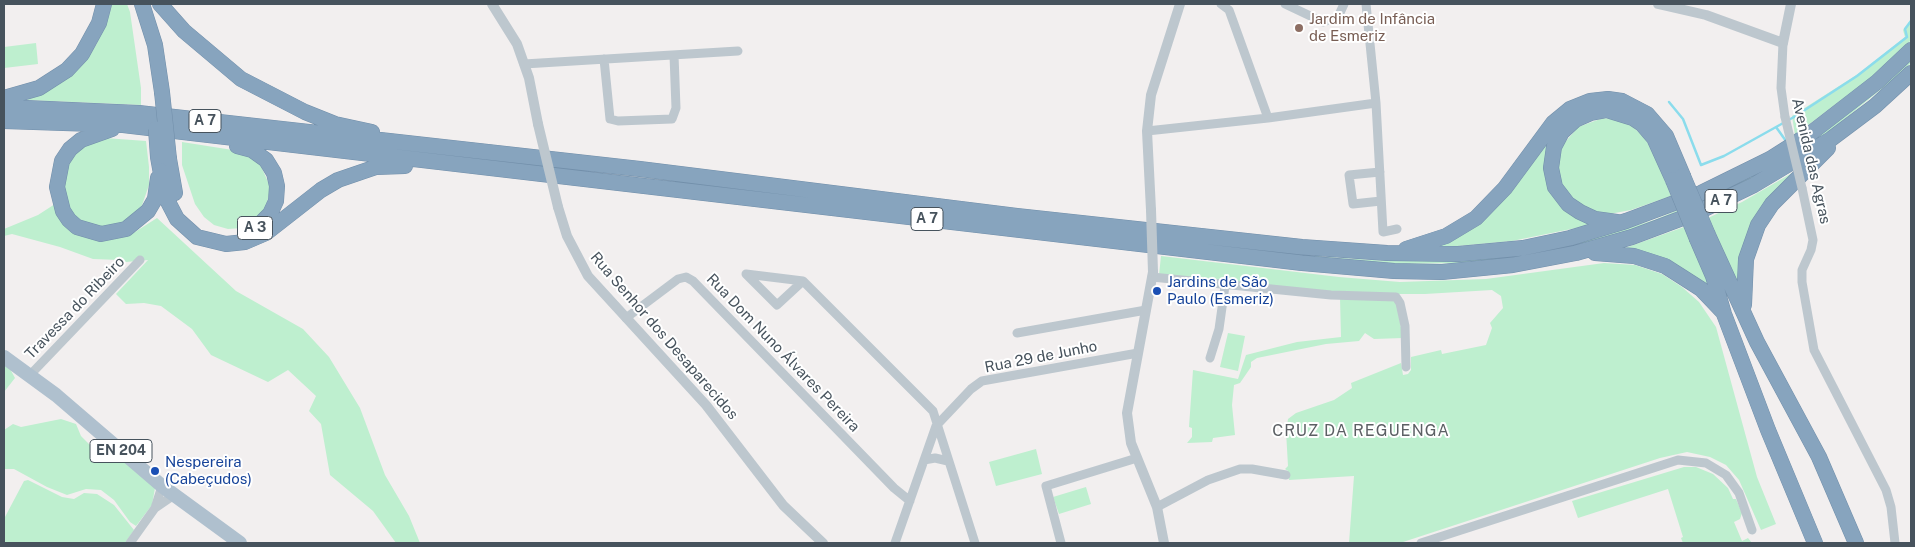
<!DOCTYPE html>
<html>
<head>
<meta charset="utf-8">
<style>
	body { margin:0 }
	#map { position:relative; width:1915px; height:547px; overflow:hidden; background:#f2efef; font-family:"Public Sans",sans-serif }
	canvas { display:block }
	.frame { position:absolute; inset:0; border:5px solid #47535d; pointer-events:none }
</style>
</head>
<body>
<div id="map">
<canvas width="1915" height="547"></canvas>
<div class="frame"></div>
</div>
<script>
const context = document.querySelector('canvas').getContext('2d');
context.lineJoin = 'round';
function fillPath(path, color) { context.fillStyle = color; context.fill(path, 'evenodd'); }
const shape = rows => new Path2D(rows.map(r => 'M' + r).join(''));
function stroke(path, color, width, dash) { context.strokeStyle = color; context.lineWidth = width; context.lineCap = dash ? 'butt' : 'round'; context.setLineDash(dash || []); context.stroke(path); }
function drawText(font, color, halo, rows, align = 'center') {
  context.font = font + ' "Public Sans",sans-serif'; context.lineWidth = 4; context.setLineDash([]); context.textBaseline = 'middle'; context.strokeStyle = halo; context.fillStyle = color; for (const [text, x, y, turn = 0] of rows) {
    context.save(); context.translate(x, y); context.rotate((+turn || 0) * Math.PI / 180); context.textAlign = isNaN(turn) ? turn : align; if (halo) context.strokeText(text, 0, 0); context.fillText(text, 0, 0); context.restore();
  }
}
fillPath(shape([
	[112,4,127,4,130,12,141,88,141,105,26,100,43,93,82,63,96,45,108,18],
	[1911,19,1911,40,1904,48,1873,76,1795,135,1792,116,1858,74,1905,37,1903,30],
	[36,43,38,64,4,68,4,47],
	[1911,58,1911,63,1895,78,1825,135,1731,191,1645,227,1565,248,1516,257,1463,263,1390,264,1311,259,1312,256,1389,261,1456,260,1615,232,1654,220,1705,199,1749,178],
	[1603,118,1619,120,1632,126,1645,138,1658,163,1671,196,1631,210,1604,215,1579,206,1565,192,1560,180,1558,163,1561,147,1578,127],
	[105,138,146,141,149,167,149,185,140,211,118,225,105,228,88,225,76,218,68,209,64,196,65,168,73,155,82,146],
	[1549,139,1562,208,1574,217,1591,225,1512,241,1436,248,1483,219,1496,208],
	[182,142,239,151,252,156,260,164,269,184,269,195,265,210,255,220,242,228,228,229,214,225,204,217,195,204,182,165],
	[1811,162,1779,192,1741,290,1708,218,1742,202],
	[55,204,73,228,116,236,135,232,157,218,236,291,303,329,329,357,360,408,385,475,409,516,420,543,396,543,373,511,330,475,321,424,309,411,316,396,288,370,268,382,211,355,192,329,161,306,144,303,126,304,116,294,148,260,126,262,120,260,93,259,60,247,12,234,4,236,4,229,38,215],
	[1684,227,1714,295,1698,279,1666,259,1639,250,1622,249],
	[1161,256,1339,277,1400,282,1486,279,1604,263,1635,265,1662,274,1682,287,1699,302,1716,327,1757,477,1776,524,1761,530,1739,480,1726,465,1710,457,1687,452,1660,458,1400,543,1349,543,1354,476,1289,480,1288,471,1285,469,1288,466,1286,431,1288,419,1296,413,1334,400,1352,388,1351,383,1401,363,1403,375,1408,374,1411,370,1411,357,1441,350,1442,354,1486,345,1492,328,1490,323,1503,308,1501,296,1492,290,1425,294,1356,294,1159,275],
	[1340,298,1396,301,1403,338,1374,339,1365,333,1359,341,1326,344,1257,358,1251,362,1251,367,1240,383,1234,385,1232,405,1235,435,1213,438,1212,442,1187,443,1192,437,1192,428,1189,427,1193,370,1238,379,1246,355,1297,342,1341,337],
	[1228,333,1245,336,1238,371,1220,367],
	[4,363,9,367,15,378,4,392],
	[61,419,76,424,81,436,90,445,102,449,110,448,155,488,152,505,136,526,130,522,114,500,101,490,86,489,67,495,47,487,14,469,4,469,4,430,13,424,21,427],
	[1036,449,1042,474,996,486,989,462],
	[1684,467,1696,467,1713,474,1728,488,1733,499,1736,499,1742,513,1740,519,1734,522,1742,541,1748,538,1752,543,1683,543,1681,538,1683,537,1668,489,1578,518,1572,501],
	[28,480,62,497,74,499,84,493,97,494,114,505,134,530,125,543,4,543,4,517,5,517,24,481],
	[1086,487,1091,504,1059,514,1053,497]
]), '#beefcf');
stroke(shape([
	[1669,102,1683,119,1701,165,1724,156,1794,117,1857,76,1907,37,1905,29,1911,21],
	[1776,127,1786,141]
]), '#8bdcec', 2.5);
const motorway = shape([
	[142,4,155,45,162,92],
	[160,4,184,31,241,79,305,112,335,124,372,132],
	[4,98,39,88,67,70,82,54,99,23,104,4],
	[4,107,139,113,640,169,1017,216,1302,247,1387,253,1458,254,1523,248,1570,238,1626,221,1701,193,1770,159,1811,133,1877,82,1911,50],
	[4,121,123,125,1302,263,1394,271,1442,272,1513,265,1576,253,1632,237,1696,213,1754,185,1831,139,1875,106,1911,73],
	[112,129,81,140,70,149,62,161,57,187,63,211,69,220,77,227,101,234,126,229,148,211,155,199,158,178],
	[237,146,252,150,266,160,274,173,277,186,276,201,270,214,258,226,245,233],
	[158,157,165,196,177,219,197,237,226,244,245,242,266,233,321,190,338,180,376,167,405,166],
	[169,159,175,193],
	[1617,222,1595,219,1580,212,1568,204,1555,187,1551,168,1554,147,1562,132,1575,120,1591,113,1607,110,1633,118,1642,124,1654,138,1673,180],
	[1708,235,1757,342,1819,457,1856,543],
	[1697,239,1713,276,1724,314,1768,430,1815,543],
	[1406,249,1446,236,1476,218,1505,188,1553,123,1570,109,1590,101,1608,99,1622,101,1647,114,1666,136,1683,176],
	[1595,253,1634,256,1665,266,1701,289,1722,311],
	[1744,305,1746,259,1758,225,1772,204,1828,148]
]);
stroke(motorway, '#728faa', 16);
stroke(shape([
	[1221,4,1229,10,1268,118],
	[1285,4,1323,22,1338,17,1344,4],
	[1366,4,1376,103,1383,232,1397,229],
	[1783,43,1781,88,1785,117],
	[604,59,610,119,618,121,672,119,676,108,674,55],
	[524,64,738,51],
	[1147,131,1268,118,1376,103],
	[1380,172,1349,175,1353,204,1381,201],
	[1802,188,1813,240,1811,250,1802,270,1802,282,1814,350,1886,490,1891,507,1895,543],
	[1152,277,1331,295,1396,297,1400,303,1405,326,1406,367],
	[803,281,777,305,746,274,803,281,933,411,975,543],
	[626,318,678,279,686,277,693,281,894,488,910,501],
	[1017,333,1146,310],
	[1210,358,1219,329,1225,286],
	[30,375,140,260],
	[924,460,935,458,948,461],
	[1157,507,1208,480,1240,469,1252,469,1286,475],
	[155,508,174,495],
	[130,543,155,508,162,486],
	[895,543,936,426,971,389,982,381,1138,353],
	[1061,543,1046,486,1137,458],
	[1421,543,1678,460,1706,463,1726,475,1739,493,1752,530]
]), '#bdc7ce', 9);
stroke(shape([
	[492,4,517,44,529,78,538,124],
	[1658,4,1706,15,1783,43,1791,4],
	[558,207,567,236,588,276,706,405,783,505,823,543],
	[1151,210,1147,131,1151,95,1180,4],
	[1153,272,1127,413,1131,443,1157,507,1164,543]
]), '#bdc7ce', 10);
stroke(shape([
	[4,357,56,395,162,486,240,543]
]), '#afc0ce', 14);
stroke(motorway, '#87a4be', 15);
const motorwayBridge = shape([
	[162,92,169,159],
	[156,129,158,157],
	[1683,176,1708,235],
	[1673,180,1697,239]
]);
stroke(motorwayBridge, '#728faa', 16, []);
stroke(shape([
	[1785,117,1802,188]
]), '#bdc7ce', 9);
stroke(shape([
	[538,124,558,207],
	[1151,210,1153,272]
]), '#bdc7ce', 10);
stroke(motorwayBridge, '#87a4be', 15);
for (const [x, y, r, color] of [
	[1299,28,5,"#8d6e63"],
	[1157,291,5,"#1a4fb4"],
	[155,471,5,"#1a4fb4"]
]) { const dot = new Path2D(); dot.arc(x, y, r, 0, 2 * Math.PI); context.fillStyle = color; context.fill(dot); stroke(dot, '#fff', 2); }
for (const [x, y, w] of [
	[205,121,32],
	[1721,201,32],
	[927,219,32],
	[255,228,35],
	[121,451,62]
]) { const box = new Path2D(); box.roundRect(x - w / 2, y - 11.5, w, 23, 4); context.fillStyle = '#fff'; context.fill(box); stroke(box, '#47535d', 1); }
drawText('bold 14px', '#47535d', null, [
	["A 7",205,121],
	["A 7",1721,201],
	["A 7",927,219],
	["A 3",255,228],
	["EN 204",121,451]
]);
drawText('15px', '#785e54', '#fff', [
	["Jardim de Infância",1309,19],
	["de Esmeriz",1309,36]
], 'left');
drawText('15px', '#47535d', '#fff', [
	["Avenida das Agras",1811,161,77],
	["Travessa do Ribeiro",75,308,-46],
	["Rua Senhor dos Desaparecidos",664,336,49],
	["Rua Dom Nuno Álvares Pereira",783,353,46],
	["Rua 29 de Junho",1041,357,-11]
]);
drawText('15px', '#164399', '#fff', [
	["Jardins de São",1167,282],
	["Paulo (Esmeriz)",1167,299],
	["Nespereira",165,462],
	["(Cabeçudos)",165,479]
], 'left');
context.letterSpacing = '1px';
drawText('16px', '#5c6064', '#fff', [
	["CRUZ DA REGUENGA",1361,431]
]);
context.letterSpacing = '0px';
</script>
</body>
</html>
